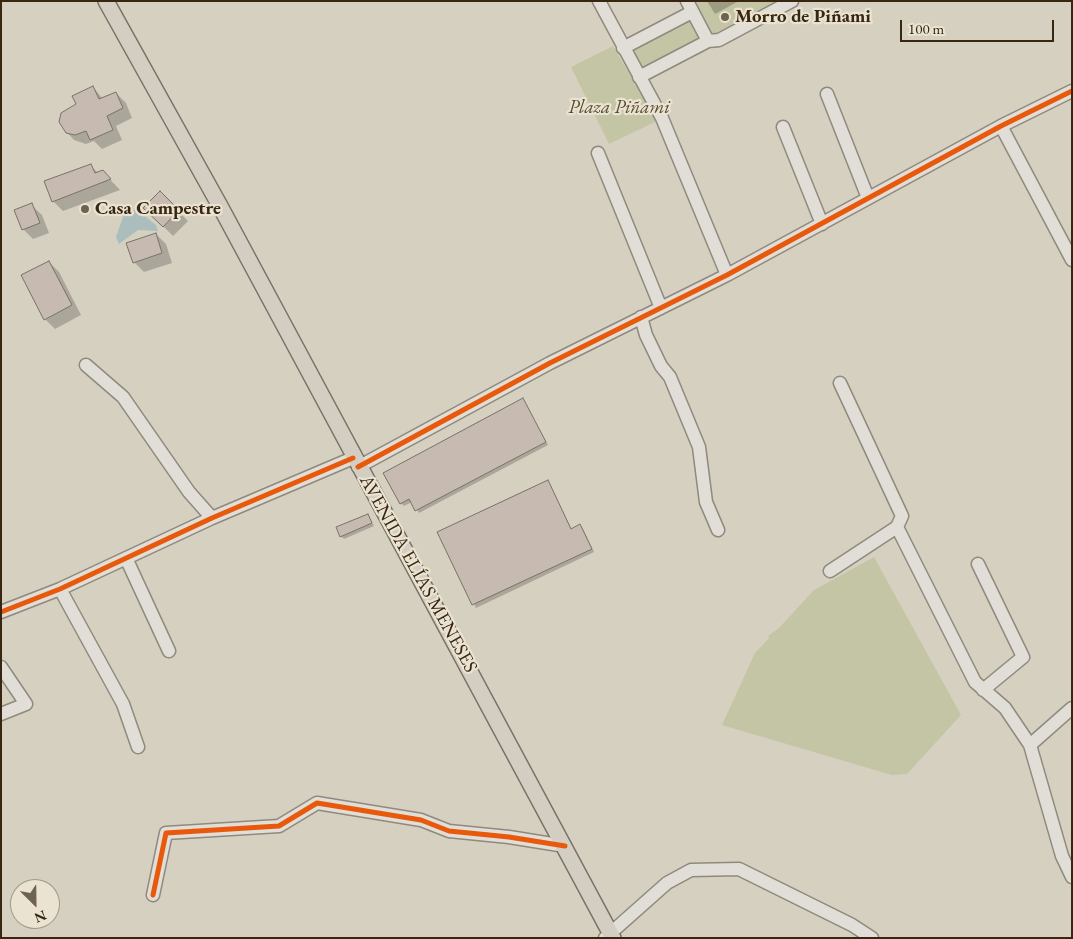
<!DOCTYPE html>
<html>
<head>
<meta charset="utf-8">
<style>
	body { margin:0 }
	#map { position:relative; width:1073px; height:939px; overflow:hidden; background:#d6d0c1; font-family:"EB Garamond",serif }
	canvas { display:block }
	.frame { position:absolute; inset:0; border:2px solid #382610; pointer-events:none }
	.north { position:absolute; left:10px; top:879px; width:50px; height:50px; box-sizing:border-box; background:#eae3d2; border:1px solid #a39784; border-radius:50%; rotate:157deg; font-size:14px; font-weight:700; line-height:20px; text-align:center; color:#382610 }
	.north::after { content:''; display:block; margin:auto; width:18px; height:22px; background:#6f624e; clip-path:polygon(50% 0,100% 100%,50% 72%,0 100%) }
	.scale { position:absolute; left:900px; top:20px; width:154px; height:22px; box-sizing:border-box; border:2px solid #382610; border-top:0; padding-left:6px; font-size:15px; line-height:18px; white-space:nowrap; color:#382610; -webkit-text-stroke:4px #eae3d2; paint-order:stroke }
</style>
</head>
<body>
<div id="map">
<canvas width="1073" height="939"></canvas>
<div class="frame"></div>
<div class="north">N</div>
<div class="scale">100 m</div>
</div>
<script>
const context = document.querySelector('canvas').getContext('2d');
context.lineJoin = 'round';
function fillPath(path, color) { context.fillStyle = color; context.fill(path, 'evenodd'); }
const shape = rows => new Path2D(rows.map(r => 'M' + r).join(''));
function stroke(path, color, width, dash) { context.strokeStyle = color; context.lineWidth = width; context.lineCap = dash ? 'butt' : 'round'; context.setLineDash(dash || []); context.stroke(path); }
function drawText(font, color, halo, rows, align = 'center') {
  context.font = font + ' "EB Garamond",serif'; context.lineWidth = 4.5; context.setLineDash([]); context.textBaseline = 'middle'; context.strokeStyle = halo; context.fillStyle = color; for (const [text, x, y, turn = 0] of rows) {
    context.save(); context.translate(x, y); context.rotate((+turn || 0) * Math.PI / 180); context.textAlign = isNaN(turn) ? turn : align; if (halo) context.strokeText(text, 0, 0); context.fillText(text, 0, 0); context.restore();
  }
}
fillPath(shape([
	[695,1,778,1,714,34,712,33],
	[689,20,699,39,642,69,632,53,633,47],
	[613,46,657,121,609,144,571,67],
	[874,557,961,715,907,774,892,775,722,725,755,653,769,638,768,636,779,628,814,590]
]), '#c4c5a4');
fillPath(shape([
	[136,209,156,225,158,231,138,230,119,244,116,237,124,214]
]), '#abbdbd');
fillPath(shape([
	[707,1,739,1,715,14],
	[93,87,103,99,116,93,126,103,132,118,116,126,122,140,102,149,94,141,86,144,74,140,64,129,78,104],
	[90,165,98,173,102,171,120,190,63,211,53,201],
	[160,193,188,221,173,236,145,208],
	[31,205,42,215,49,233,33,239,23,229],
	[156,234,166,244,172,263,144,272,134,262],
	[49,262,59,272,81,315,55,329,45,319],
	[523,400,548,445,419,513,412,502,404,506,401,503],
	[548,481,572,530,580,526,583,529,594,552,476,608,439,533],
	[368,515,374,526,344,539,341,536]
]), '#0003');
const building = shape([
	[93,86,99,99,116,92,123,108,107,116,113,130,90,140,86,131,75,135,66,133,59,122,61,113,76,104,72,96,93,86],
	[91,164,95,173,103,170,111,179,52,202,44,181,91,164],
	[160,191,179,210,163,227,143,208,160,191],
	[32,203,40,223,22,230,14,210,32,203],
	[156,233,162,253,133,263,126,243,156,233],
	[49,261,72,305,44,320,21,275,49,261],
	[523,398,546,442,415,511,409,499,400,504,383,473,523,398],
	[548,480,571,529,580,524,592,549,472,605,437,532,548,480],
	[368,514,372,523,340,537,336,527,368,514]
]);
fillPath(building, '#c7bab1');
stroke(building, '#787267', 1);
const minor = shape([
	[599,1,662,118,727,275],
	[687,1,708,41],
	[623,48,692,12],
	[639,77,708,41,719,40,792,1],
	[827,94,868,198],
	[1001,126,1072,260],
	[783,127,822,224],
	[598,153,661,308],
	[641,317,646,335,661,366,670,377,699,447,706,502,718,530],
	[86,365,123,397,189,492,212,518],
	[358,467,550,363,727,275,1001,126,1072,91],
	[897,527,975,682,1005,708,1030,745],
	[126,558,169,651],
	[978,564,1023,657,983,690],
	[830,571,897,527,902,516,840,383],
	[60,589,123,704,138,747],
	[1,612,60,589,212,518,353,458],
	[1,667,26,704,1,714],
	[1072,708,1030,745,1062,856,1072,877],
	[153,895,166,833,279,826,317,803,421,820,449,831,509,837,565,846],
	[605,938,667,883,691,870,739,869,852,925,872,938]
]);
const major = shape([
	[106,1,220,206,613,938]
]);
stroke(minor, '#8f897e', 15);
stroke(major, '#787267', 18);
stroke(minor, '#e0ded6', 12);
stroke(major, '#d4cec2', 15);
stroke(shape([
	[358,467,550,363,727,275,1001,126,1072,91],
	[1,612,60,589,212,518,353,458],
	[153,895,166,833,279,826,317,803,421,820,449,831,509,837,565,846]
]), '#e8590c', 5);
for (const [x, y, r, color] of [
	[725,17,5,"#6f624e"],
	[85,209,5,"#6f624e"]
]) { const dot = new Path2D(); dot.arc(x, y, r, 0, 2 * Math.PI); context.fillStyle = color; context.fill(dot); stroke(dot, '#eae3d2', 2); }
drawText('bold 19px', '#382610', '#eae3d2', [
	["Morro de Piñami",735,17],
	["Casa Campestre",95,209]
], 'left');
drawText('italic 19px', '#574c2f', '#eae3d2', [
	["Plaza Piñami",619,108]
]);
drawText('19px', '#382610', '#eae3d2', [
	["AVENIDA ELÍAS MENESES",418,574,61]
]);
</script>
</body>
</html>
